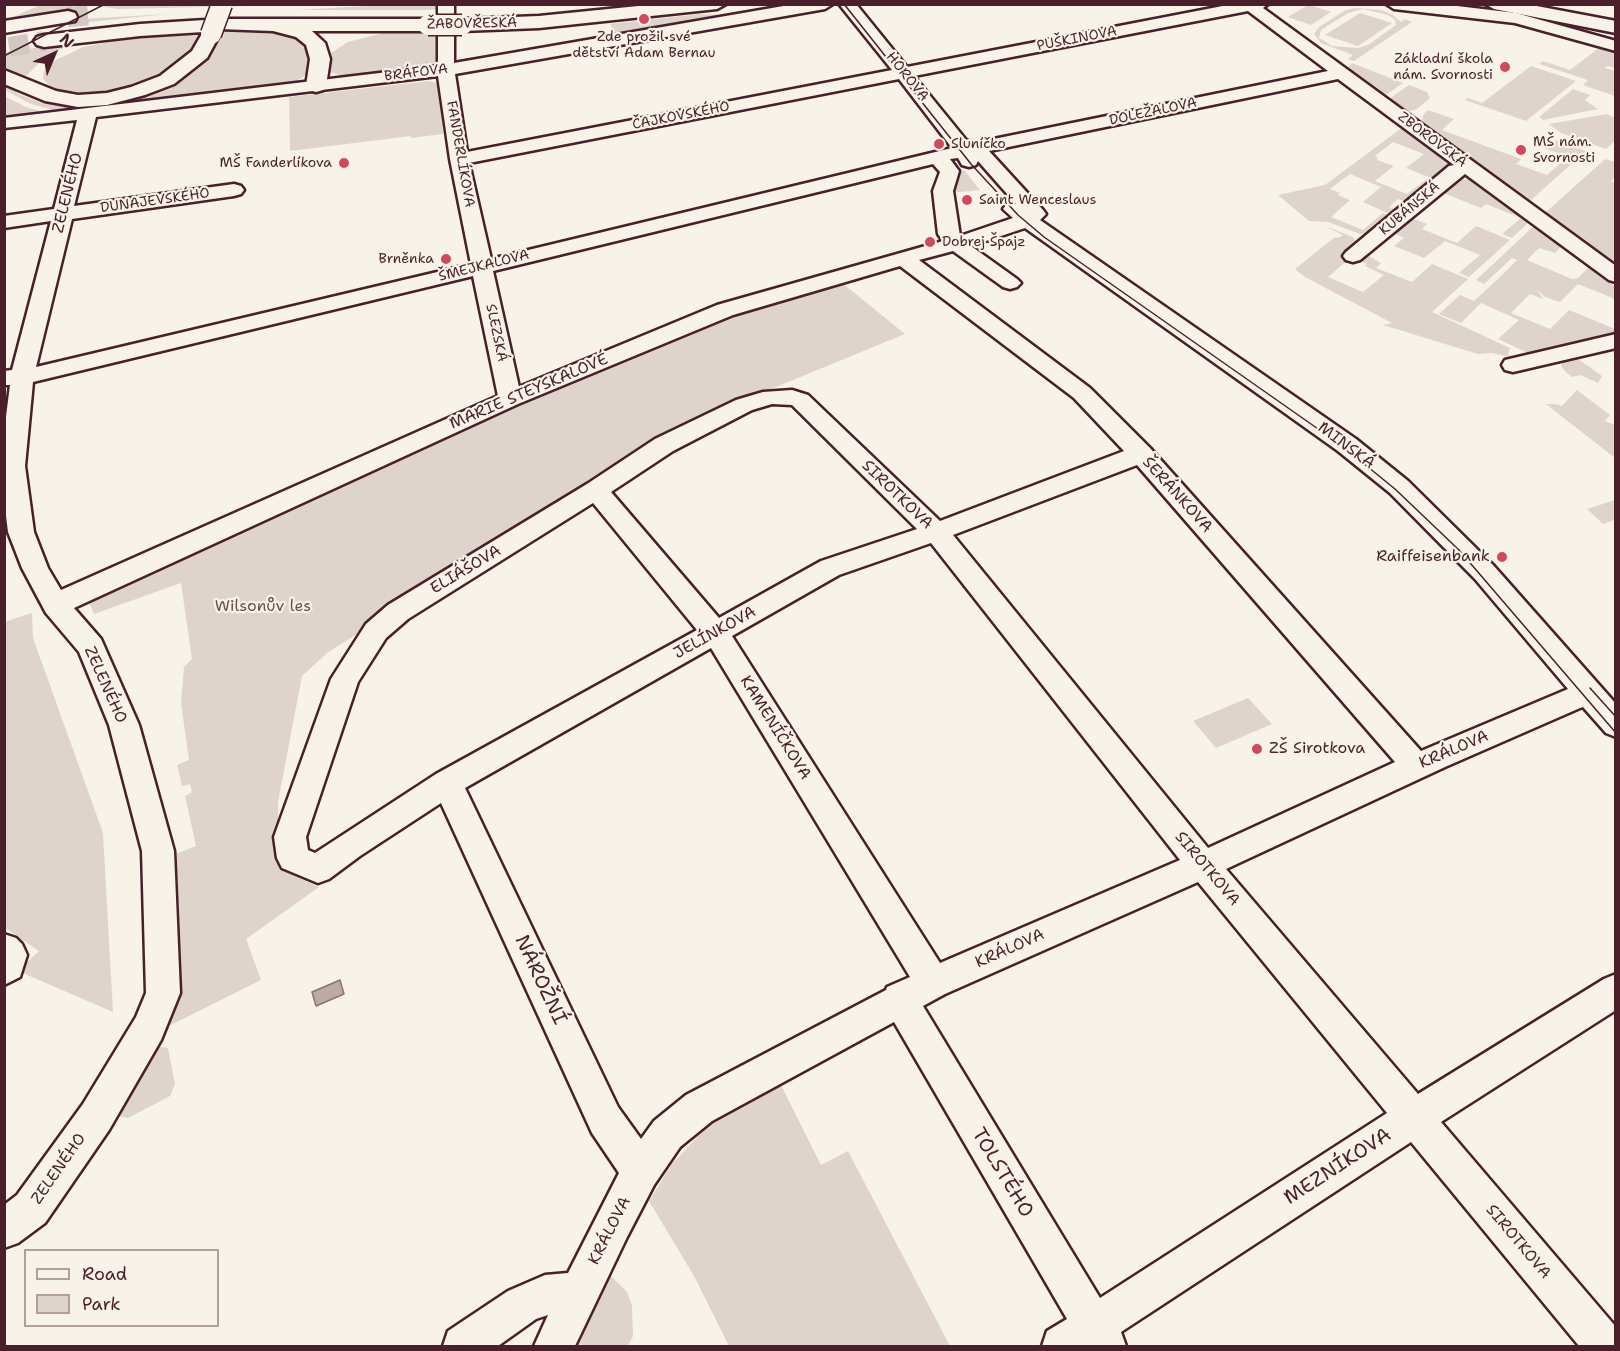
<!DOCTYPE html>
<html>
<head>
<meta charset="utf-8">
<style>
	body { margin:0 }
	#map { position:relative; width:1620px; height:1351px; overflow:hidden; background:#f7f3e8; font-family:"Shantell Sans",sans-serif }
	canvas { display:block }
	.frame { position:absolute; inset:0; border:6px solid #4a1f2b; pointer-events:none }
	.legend { position:absolute; left:24px; top:1249px; width:195px; height:78px; box-sizing:border-box; background:#f7f3e8; border:2px solid #b29e9c; margin:0; padding:8px 10px; list-style:none; font-size:18px; color:#4a1f2b }
	.legend li { display:flex; align-items:center; gap:12px; height:30px }
	.legend b { width:30px; border:2px solid #b29e9c }
	.north { position:absolute; left:24px; top:24px; width:60px; height:60px; -webkit-text-stroke:4px #f7f3e8; paint-order:stroke; rotate:44deg; font-size:16px; font-weight:700; line-height:24px; text-align:center; color:#4a1f2b }
	.north::after { content:''; display:block; margin:auto; width:21px; height:27px; background:#4a1f2b; clip-path:polygon(50% 0,100% 100%,50% 72%,0 100%) }
</style>
</head>
<body>
<div id="map">
<canvas width="1620" height="1351"></canvas>
<div class="frame"></div>
<ul class="legend">
<li><b style="height:8px;background:#f7f3e8"></b>Road</li>
<li><b style="height:16px;background:#ded4cc"></b>Park</li>
</ul>
<div class="north">N</div>
</div>
<script>
const context = document.querySelector('canvas').getContext('2d');
context.lineJoin = 'round';
function fillPath(path, color) { context.fillStyle = color; context.fill(path, 'evenodd'); }
const shape = rows => new Path2D(rows.map(r => 'M' + r).join(''));
function stroke(path, color, width, dash) { context.strokeStyle = color; context.lineWidth = width; context.lineCap = dash ? 'butt' : 'round'; context.setLineDash(dash || []); context.stroke(path); }
function drawText(font, color, halo, rows, align = 'center') {
  context.font = font + ' "Shantell Sans",sans-serif'; context.lineWidth = 4.5; context.setLineDash([]); context.textBaseline = 'middle'; context.strokeStyle = halo; context.fillStyle = color; for (const [text, x, y, turn = 0] of rows) {
    context.save(); context.translate(x, y); context.rotate((+turn || 0) * Math.PI / 180); context.textAlign = isNaN(turn) ? turn : align; if (halo) context.strokeText(text, 0, 0); context.fillText(text, 0, 0); context.restore();
  }
}
fillPath(shape([
	[40,5,70,5,80,12,55,15,55,12,46,13,45,16,5,23,4,21],
	[89,5,300,5,118,9],
	[385,5,441,5,441,9,427,10,295,10],
	[1308,5,1310,5,1331,12,1311,25,1288,17],
	[1354,8,1381,10,1393,15,1401,22,1405,19,1412,22,1354,61,1348,59,1353,55,1321,43,1314,34,1318,28,1344,11],
	[1363,9,1388,15,1395,20,1396,25,1368,45,1358,48,1332,46,1319,38,1321,30,1348,13],
	[1360,13,1392,23,1358,46,1325,35],
	[169,14,79,23,5,34,5,29,44,21],
	[700,14,730,15,617,35,610,24],
	[271,29,307,40,311,56,308,73,300,79,291,83,163,97,64,113,31,104,5,90,4,83,19,94,39,102,63,106,85,106,181,78,209,54,224,30],
	[391,31,441,31,441,37,437,41,436,56,440,59,438,63,424,68,346,77,330,72,326,68,327,59,331,53,348,42],
	[202,32,192,52,169,71,121,90,99,94,71,94,54,90,43,79,44,71,52,62,83,47,146,35],
	[77,42,46,56,24,78,18,78,5,69,5,52],
	[1604,44,1615,47,1615,68,1607,66,1605,68,1615,71,1615,96,1583,85,1588,80,1539,64,1543,61,1570,70],
	[1352,63,1403,83,1384,96,1347,68],
	[1531,66,1576,81,1526,121,1465,100,1468,98,1482,103],
	[429,81,438,83,443,134,411,138,411,136,290,151,289,97],
	[1409,85,1427,92,1430,98,1417,109,1410,111,1404,110,1389,99],
	[1573,89,1590,95,1585,100,1598,109,1543,120,1539,117],
	[4,96,26,107,51,114,5,120],
	[1428,110,1454,119,1442,130,1521,159,1516,164,1547,175,1568,157,1541,147,1551,139,1586,151,1531,200,1526,200,1428,128,1422,120,1424,114],
	[1607,114,1615,118,1616,140,1606,149,1561,133,1549,124],
	[1403,127,1451,164,1450,168,1436,180,1406,168,1424,154,1393,142,1375,156,1378,158,1377,160,1394,166,1375,181,1407,194,1427,179,1434,181,1408,202,1398,199,1389,207,1398,210,1392,215,1363,202,1381,187,1350,174,1330,189,1340,193,1338,195,1350,200,1331,217,1363,230,1383,213,1390,216,1371,232,1360,234,1328,222,1309,221,1278,195,1325,185],
	[1605,159,1615,162,1615,177,1611,181,1615,183,1615,265,1545,213],
	[964,170,980,190,950,193,956,175],
	[1469,179,1475,180,1531,220,1512,238,1502,234,1521,218,1486,204,1481,208,1443,193,1458,180],
	[1412,218,1427,224,1422,229,1457,243,1476,226,1510,240,1469,277,1459,273,1480,255,1445,241,1424,258,1394,246,1404,238,1394,233],
	[1536,224,1563,244,1555,253,1539,248,1527,260,1572,279,1578,278,1591,265,1615,287,1615,299,1578,284,1560,302,1545,297,1537,289,1543,299,1530,294,1511,313,1550,329,1569,310,1615,329,1616,332,1528,353,1498,339,1519,320,1481,303,1461,323,1439,314,1460,295,1474,301,1500,277,1517,260,1512,258,1484,284,1476,280],
	[1322,225,1353,237,1358,246,1349,259,1328,277,1363,292,1384,275,1365,266,1367,264,1360,261,1367,255,1381,263,1376,268,1412,282,1432,264,1468,279,1432,312,1510,348,1508,354,1511,357,1492,353,1478,354,1383,325,1392,323,1305,277,1295,269,1335,237,1338,238,1343,235],
	[841,282,905,334,737,403,674,434,327,653,302,676,278,802,278,860,286,872,319,887,246,939,261,980,165,1028,168,857,196,846,185,796,192,792,190,784,182,786,177,765,189,760,181,703,184,667,192,659,181,583,94,614,89,602,428,445,730,314],
	[1574,356,1602,376,1598,383,1580,375,1572,377,1566,372,1561,366,1562,362],
	[1577,390,1610,415,1605,421,1615,425,1615,458,1546,404,1555,404,1562,406],
	[1615,500,1615,520,1603,524,1587,509],
	[32,613,33,638,103,833,113,1012,18,971,39,951,5,928,4,622],
	[1248,698,1272,724,1216,748,1193,721],
	[156,1046,168,1048,175,1084,170,1096,128,1118,118,1116],
	[781,1085,821,1165,848,1151,950,1346,729,1346,694,1276,649,1201,672,1164,701,1133,712,1124],
	[609,1274,627,1292,632,1305,633,1336,628,1346,567,1346]
]), '#ded4cc');
const water = shape([
	[340,980,344,994,316,1006,312,992,340,980]
]);
fillPath(water, '#bcaaa7');
stroke(water, '#8e7275', 1.5);
stroke(shape([
	[68,17,92,15],
	[9,47,44,41]
]), '#d4c9c2', 20, [20, 10]);
const minor = shape([
	[438,4,454,4,454,63,795,4,833,4,825,9,455,74,467,152,892,70,839,4,856,4,907,67,1233,4,1268,4,1263,8,1616,266,1616,282,1609,280,1465,174,1360,260,1353,262,1346,260,1343,256,1346,252,1449,166,1454,165,1338,79,989,151,1043,210,1046,214,1040,220,1356,439,1408,481,1493,565,1616,704,1616,737,1606,733,1583,707,1580,708,1445,767,1226,869,1418,1094,1604,979,1616,974,1616,1010,1441,1122,1616,1327,1616,1346,1579,1346,1411,1142,1121,1332,1126,1346,1042,1346,1047,1331,1067,1319,894,1022,712,1121,680,1147,654,1185,627,1237,575,1346,534,1346,548,1315,536,1319,498,1346,443,1346,448,1331,508,1291,545,1275,568,1273,619,1173,592,1133,441,803,360,856,329,879,318,883,282,868,277,858,274,837,331,679,366,624,388,605,587,484,655,439,736,400,763,392,792,390,808,395,940,521,1124,451,1074,398,900,266,733,315,518,404,74,608,101,639,139,725,174,851,180,993,161,1040,109,1130,45,1223,18,1243,4,1248,4,1205,17,1195,83,1104,136,1017,146,993,142,851,109,725,79,652,46,613,22,568,8,532,4,500,4,432,10,385,4,385,4,371,12,370,51,221,4,228,4,216,54,209,77,120,4,128,4,118,438,66,438,4],
	[1248,11,1328,71,974,143,966,140,914,76,1248,11],
	[438,76,450,159,471,264,36,367,72,219,234,196,241,194,244,190,241,186,234,184,74,206,96,117,438,76],
	[899,79,952,148,491,259,469,163,899,79],
	[958,158,962,165,969,167,976,165,978,161,1016,204,1006,205,1003,209,1013,218,960,236,953,191,959,171,950,159,958,158],
	[933,164,940,172,933,191,938,234,943,241,717,305,519,387,493,271,933,164],
	[1025,228,1338,451,1390,493,1475,579,1568,689,1421,751,1150,448,1090,388,919,260,953,251,1003,287,1010,289,1017,287,1021,283,1017,279,971,246,1025,228],
	[473,276,498,396,61,590,48,568,34,532,25,466,33,382,473,276],
	[772,404,792,405,917,529,821,561,719,618,611,492,673,451,752,410,772,404],
	[1137,465,1395,762,1208,848,953,535,1137,465],
	[593,503,697,630,436,774,315,853,308,850,306,837,358,682,386,638,408,619,593,503],
	[931,543,1180,860,940,963,732,636,839,575,931,543],
	[711,648,910,977,887,987,886,990,686,1095,654,1121,641,1139,618,1107,465,788,711,648],
	[1198,882,1387,1113,1100,1298,923,1006,945,994,1198,882],
	[1386,4,1440,4,1516,13,1616,41,1616,51,1515,23,1394,9,1386,4],
	[1616,334,1616,348,1513,372,1505,370,1502,365,1505,360,1616,334],
	[4,934,16,938,22,944,27,955,20,977,4,985,4,934]
]);
const highway = shape([
	[658,4,726,4,717,9,539,28,462,31,455,29,453,25,455,21,462,19,539,16,658,4],
	[1485,4,1526,4,1616,21,1616,33,1494,9,1485,4],
	[68,11,75,13,77,17,75,21,4,33,4,21,68,11],
	[226,19,428,19,435,21,437,25,435,29,428,31,312,31,325,43,330,59,326,86,323,90,316,92,309,90,306,86,310,59,306,45,296,37,273,31,219,29,217,25,219,21,226,19],
	[205,20,212,22,214,26,213,29,218,30,220,34,207,58,174,84,145,95,107,105,78,107,45,101,4,84,4,70,56,91,78,95,107,93,131,87,160,76,192,51,203,32,140,36,44,47,37,45,34,41,37,37,44,35,140,24,205,20]
]);
stroke(minor, '#4a1f2b', 5);
stroke(highway, '#4a1f2b', 5);
fillPath(minor, '#f7f3e8');
fillPath(highway, '#f7f3e8');
stroke(shape([
	[844,4,971,164,1018,215,1044,237,1341,445,1395,489,1459,550,1616,733],
	[4,56,105,4],
	[1590,688,1616,717]
]), '#4a1f2b', 1.5);
const highwayBridge = shape([
	[428,25,462,25],
	[211,34,222,4]
]);
stroke(highwayBridge, '#4a1f2b', 23, []);
stroke(highwayBridge, '#f7f3e8', 20);
for (const [x, y, r, color] of [
	[644,19,6,"#d1495b"],
	[1505,67,6,"#d1495b"],
	[939,144,6,"#d1495b"],
	[1521,150,6,"#d1495b"],
	[344,163,6,"#d1495b"],
	[967,200,6,"#d1495b"],
	[930,242,6,"#d1495b"],
	[446,259,6,"#d1495b"],
	[1502,557,6,"#d1495b"],
	[1257,749,6,"#d1495b"]
]) { const dot = new Path2D(); dot.arc(x, y, r, 0, 2 * Math.PI); context.fillStyle = color; context.fill(dot); stroke(dot, '#f7f3e8', 2); }
drawText('14px', '#4a1f2b', '#f7f3e8', [
	["ŽABOVŘESKÁ",472,24,-1],
	["PUŠKINOVA",1077,39,-11],
	["BRÁFOVA",416,73,-7],
	["HOROVA",907,77,51],
	["DOLEŽALOVA",1153,112,-12],
	["ČAJKOVSKÉHO",681,116,-11],
	["ZBOROVSKÁ",1432,140,37],
	["FANDERLÍKOVA",460,154,80],
	["DUNAJEVSKÉHO",155,201,-8],
	["KUBÁNSKÁ",1410,209,-40],
	["ŠMEJKALOVA",484,266,-14],
	["SLEZSKÁ",496,333,78]
]);
drawText('14px', '#4a1f2b', '#f7f3e8', [
	["Zde prožil své",644,37,"center"],
	["dětství Adam Bernau",644,53,"center"],
	["Základní škola",1493,59,"right"],
	["nám. Svornosti",1493,75,"right"],
	["MŠ nám.",1533,142],
	["Svornosti",1533,158],
	["Sluníčko",951,144],
	["MŠ Fanderlíkova",332,163,"right"],
	["Saint Wenceslaus",979,200],
	["Dobrej Špajz",942,242],
	["Brněnka",434,259,"right"]
], 'left');
drawText('16px', '#4a1f2b', '#f7f3e8', [
	["ZELENÉHO",68,193,-76],
	["MARIE STEYSKALOVÉ",529,392,-23],
	["MINSKÁ",1346,446,37],
	["SIROTKOVA",897,495,44],
	["ŠERÁNKOVA",1177,495,48],
	["ELIÁŠOVA",466,570,-31],
	["JELÍNKOVA",715,633,-29],
	["ZELENÉHO",105,685,66],
	["KAMENÍČKOVA",775,728,58],
	["KRÁLOVA",1454,750,-23],
	["SIROTKOVA",1207,869,50],
	["KRÁLOVA",1010,949,-24],
	["ZELENÉHO",59,1169,-55],
	["KRÁLOVA",610,1231,-63],
	["SIROTKOVA",1518,1242,50]
]);
drawText('16px', '#4a1f2b', '#f7f3e8', [
	["Raiffeisenbank",1490,557],
	["ZŠ Sirotkova",1269,749,"left"]
], 'right');
drawText('16px', '#6f4c53', '#f7f3e8', [
	["Wilsonův les",263,607]
]);
drawText('20px', '#4a1f2b', '#f7f3e8', [
	["NÁROŽNÍ",540,980,65],
	["MEZNÍKOVA",1338,1167,-33],
	["TOLSTÉHO",1002,1173,59]
]);
</script>
</body>
</html>
